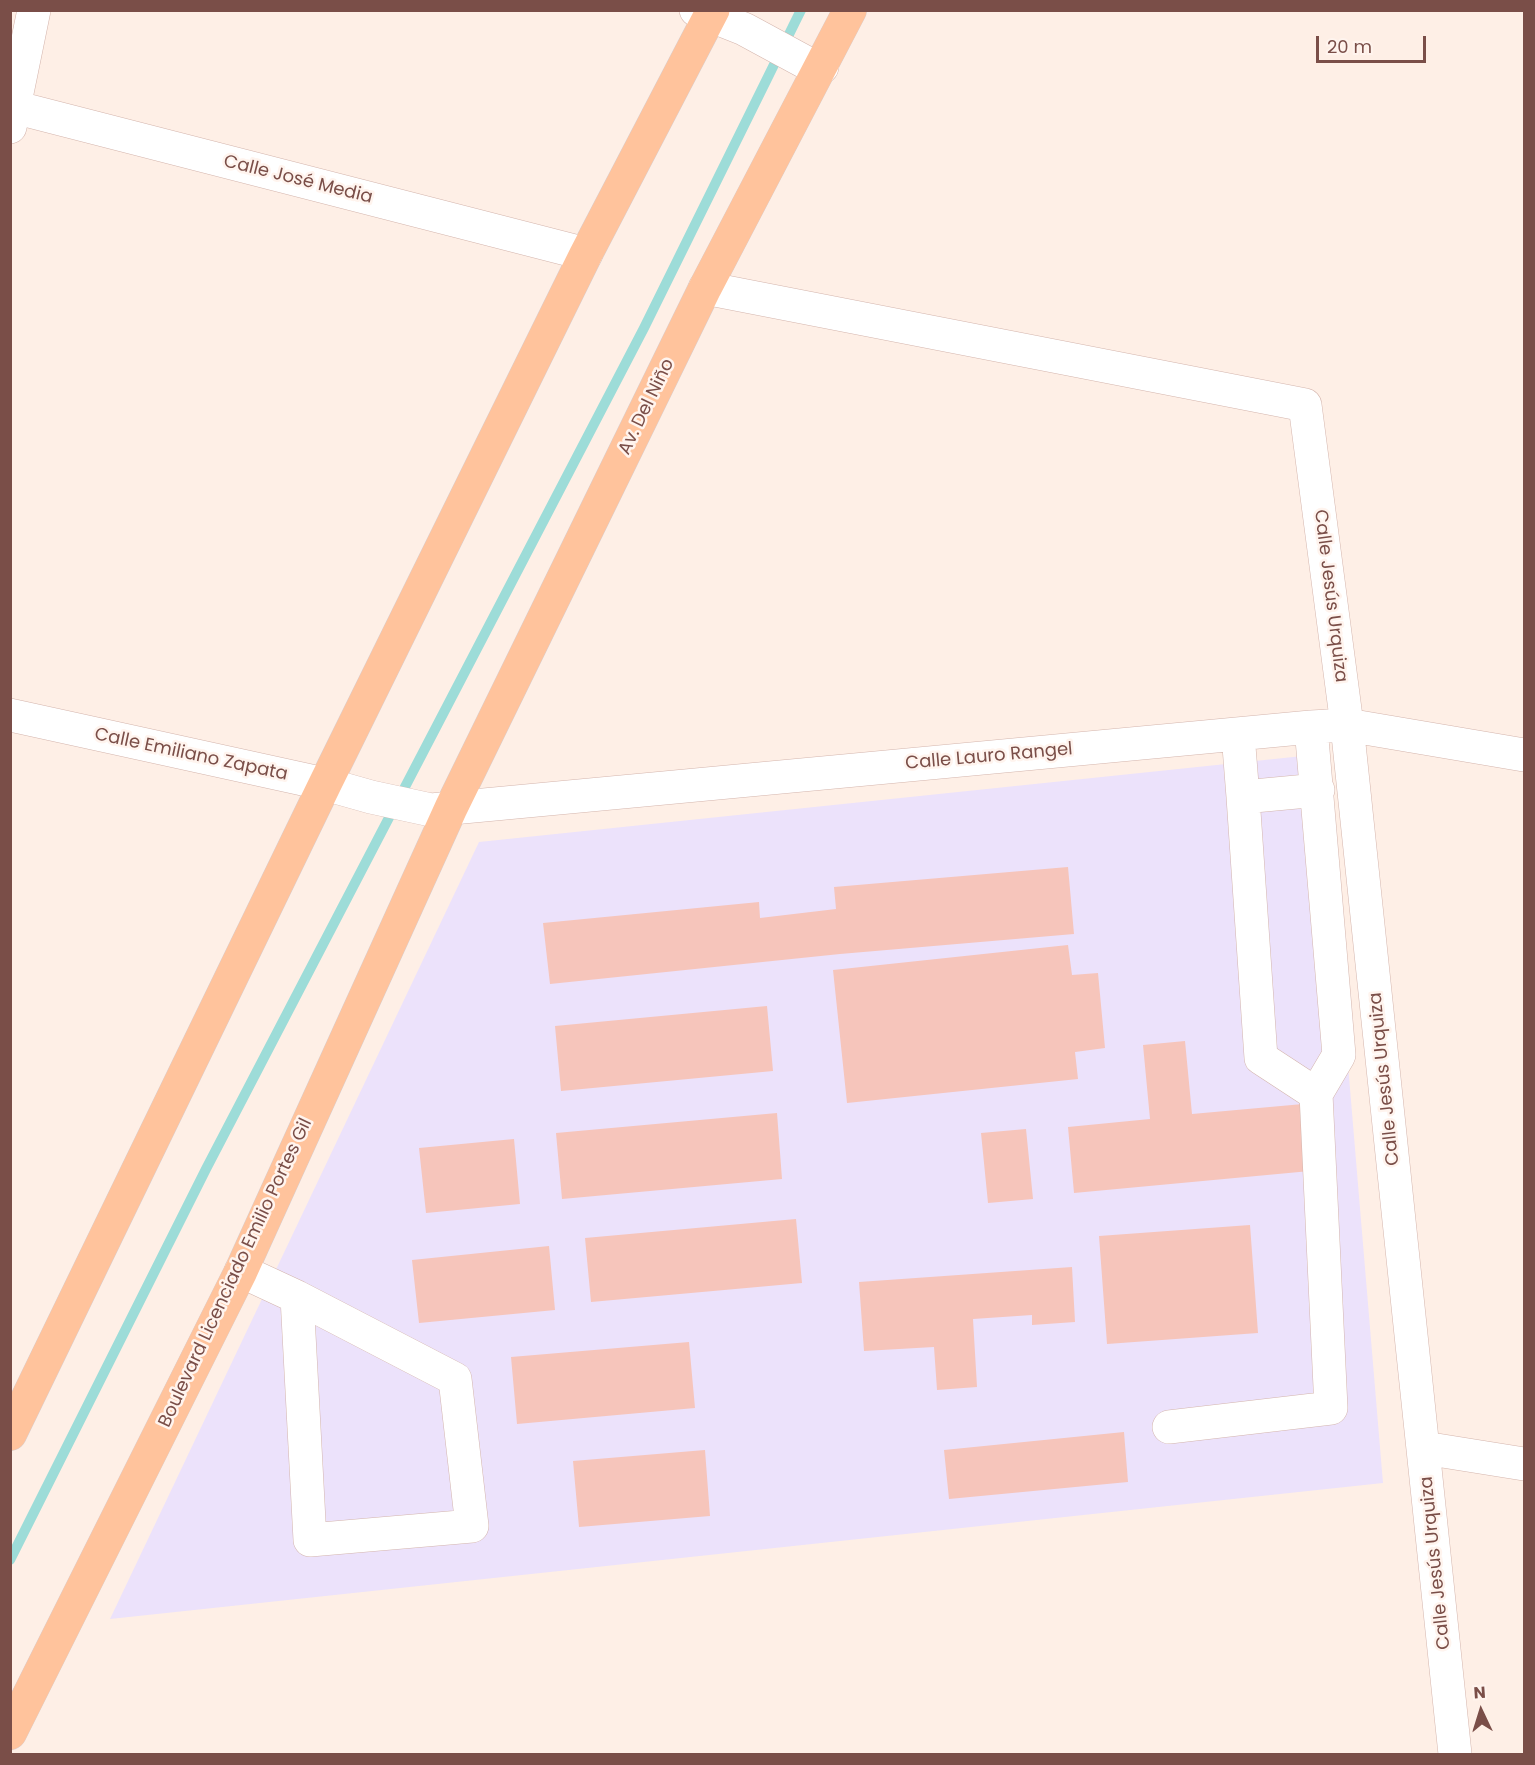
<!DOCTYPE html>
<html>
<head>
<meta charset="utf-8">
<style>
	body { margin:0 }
	#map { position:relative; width:1535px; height:1765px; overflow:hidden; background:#feefe6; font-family:Poppins,sans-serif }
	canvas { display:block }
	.frame { position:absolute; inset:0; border:12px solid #7a4e48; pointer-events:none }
	.north { position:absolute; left:1451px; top:1681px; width:60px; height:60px; -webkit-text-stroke:4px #fff4ee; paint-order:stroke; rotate:356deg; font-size:16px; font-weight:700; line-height:24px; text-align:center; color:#7a4e48 }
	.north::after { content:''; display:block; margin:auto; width:21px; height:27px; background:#7a4e48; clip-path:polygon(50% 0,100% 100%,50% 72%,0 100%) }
	.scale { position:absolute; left:1316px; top:36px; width:110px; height:27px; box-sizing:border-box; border:3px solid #7a4e48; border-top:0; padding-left:8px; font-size:18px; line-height:21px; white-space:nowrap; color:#7a4e48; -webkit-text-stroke:4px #fff4ee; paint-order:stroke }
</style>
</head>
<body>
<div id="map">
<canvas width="1535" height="1765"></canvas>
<div class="frame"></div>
<div class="north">N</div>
<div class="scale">20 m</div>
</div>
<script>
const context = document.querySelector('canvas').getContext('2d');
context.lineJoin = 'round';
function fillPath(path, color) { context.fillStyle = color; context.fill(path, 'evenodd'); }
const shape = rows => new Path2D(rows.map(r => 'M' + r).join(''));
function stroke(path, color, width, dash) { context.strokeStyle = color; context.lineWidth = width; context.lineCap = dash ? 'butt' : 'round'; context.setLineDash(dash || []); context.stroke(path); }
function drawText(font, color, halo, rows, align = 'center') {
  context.font = font + ' Poppins,sans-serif'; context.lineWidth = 5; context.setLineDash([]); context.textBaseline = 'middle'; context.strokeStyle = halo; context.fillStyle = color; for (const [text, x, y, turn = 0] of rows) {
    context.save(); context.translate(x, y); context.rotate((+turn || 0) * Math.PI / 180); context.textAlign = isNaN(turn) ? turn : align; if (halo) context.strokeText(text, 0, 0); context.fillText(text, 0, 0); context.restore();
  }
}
fillPath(shape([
	[1322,754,1383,1483,110,1619,479,842]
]), '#ece2fb');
stroke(shape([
	[10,1560,206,1169,644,328,801,10]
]), '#9ddcd8', 10);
fillPath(shape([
	[1068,867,1074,934,840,954,550,984,543,923,759,902,760,918,836,909,834,887],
	[1068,945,1072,975,1098,973,1105,1048,1075,1052,1078,1079,847,1103,833,970],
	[767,1006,773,1071,561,1091,555,1026],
	[1185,1041,1192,1114,1303,1104,1310,1171,1074,1193,1068,1127,1150,1119,1143,1045],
	[777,1113,782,1179,562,1199,556,1133],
	[1026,1129,1033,1199,988,1203,981,1133],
	[514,1139,520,1204,426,1213,419,1148],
	[796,1219,802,1283,591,1302,585,1238],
	[1250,1225,1258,1333,1107,1344,1099,1236],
	[549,1246,555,1310,419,1323,412,1260],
	[1072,1267,1075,1322,1032,1325,1032,1315,973,1319,977,1387,937,1390,934,1347,864,1351,859,1282],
	[689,1342,695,1408,517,1424,511,1357],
	[1124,1432,1128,1482,949,1499,944,1450],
	[705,1450,710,1516,579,1527,573,1461]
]), '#f6c5bb');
const minor = shape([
	[696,10,744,29,805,62,822,67],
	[10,106,586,254],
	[10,127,34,10],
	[705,288,1305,405,1347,725,1455,1754],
	[10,715,325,784,371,797,431,810,1311,727,1347,725,1524,755],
	[1238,734,1243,797],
	[1316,1094,1261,1058,1243,797,1318,790],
	[241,1271,297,1297,455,1379,472,1526,310,1540,297,1297],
	[1169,1427,1331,1408,1316,1094,1339,1055,1311,727],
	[1424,1448,1524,1464]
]);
const major = shape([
	[10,1434,325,784,586,254,713,10],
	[10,1733,241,1271,451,808,705,288,850,10]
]);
stroke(minor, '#d4b5ad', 34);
stroke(major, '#dacdcc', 34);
stroke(minor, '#fff', 33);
stroke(major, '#ffc39c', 33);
drawText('18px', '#7a4e48', '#fff4ee', [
	["Calle José Media",298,180,14],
	["Av. Del Niño",647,407,-64],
	["Calle Jesús Urquiza",1330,596,83],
	["Calle Emiliano Zapata",191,755,12],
	["Calle Lauro Rangel",989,757,-5],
	["Calle Jesús Urquiza",1385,1079,-96],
	["Boulevard Licenciado Emilio Portes Gil",236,1273,-65],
	["Calle Jesús Urquiza",1436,1563,-96]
]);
</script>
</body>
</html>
